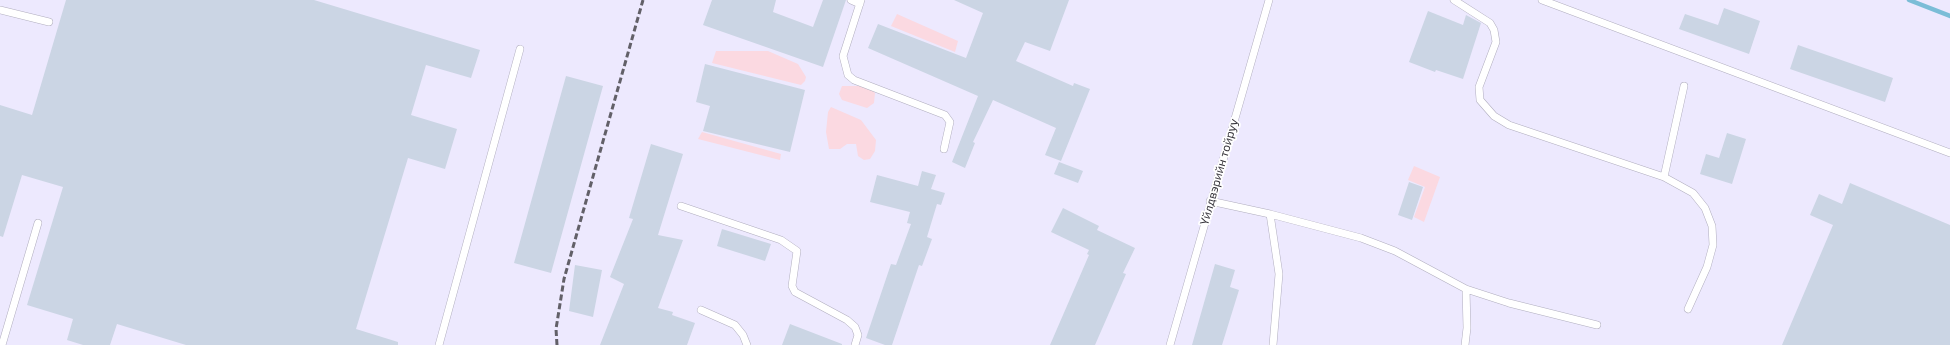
<!DOCTYPE html>
<html>
<head>
<meta charset="utf-8">
<style>
	body { margin:0 }
	canvas { display:block; background:#f4f2fd }
</style>
</head>
<body>
<canvas width="1950" height="345"></canvas>
<script>
const context = document.querySelector('canvas').getContext('2d');
context.lineJoin = 'round';
function fillPath(path, color) { context.fillStyle = color; context.fill(path, 'evenodd'); }
const shape = rows => new Path2D(rows.map(r => 'M' + r).join(''));
function stroke(path, color, width, dash) { context.strokeStyle = color; context.lineWidth = width; context.lineCap = dash ? 'butt' : 'round'; context.setLineDash(dash || []); context.stroke(path); }
function drawText(font, color, halo, rows, align = 'center') {
  context.font = font + ' "Exo 2",sans-serif'; context.lineWidth = 3.5; context.setLineDash([]); context.textBaseline = 'middle'; context.strokeStyle = halo; context.fillStyle = color; for (const [text, x, y, turn = 0] of rows) {
    context.save(); context.translate(x, y); context.rotate((+turn || 0) * Math.PI / 180); context.textAlign = isNaN(turn) ? turn : align; if (halo) context.strokeText(text, 0, 0); context.fillText(text, 0, 0); context.restore();
  }
}
fillPath(shape([
	[0,0,1950,0,1950,345,0,345]
]), '#ede9fe');
fillPath(shape([
	[897,14,958,41,955,52,891,26],
	[716,51,768,51,798,64,806,77,805,81,801,85,712,63],
	[842,86,868,86,875,93,874,103,867,108,842,100,839,94],
	[831,107,861,120,876,140,875,151,870,159,864,160,858,156,856,144,847,144,840,149,829,149,826,132,828,112],
	[702,132,781,154,780,160,698,139],
	[1414,166,1440,177,1424,222,1414,217,1425,187,1408,180]
]), '#fbd9e1');
stroke(shape([
	[1909,0,1950,16]
]), '#7bbdd7', 4.5);
fillPath(shape([
	[66,0,314,0,480,50,471,78,426,65,411,115,457,129,445,169,408,158,356,329,398,342,398,345,186,345,117,324,110,345,83,345,67,340,73,319,27,305,63,187,22,175,3,237,0,236,0,105,32,115],
	[712,0,776,0,773,12,813,27,823,0,846,0,823,67,703,25],
	[954,0,1069,0,1050,51,1025,42,1016,61,1073,86,1074,83,1090,89,1061,161,1045,155,1056,128,993,100,973,142,975,143,965,168,952,162,978,96,868,48,878,24,966,58,983,13],
	[1724,8,1760,21,1749,54,1679,29,1685,14,1718,25],
	[1428,11,1463,25,1466,15,1481,23,1463,79,1436,70,1435,72,1409,62],
	[1798,45,1893,78,1885,102,1790,69],
	[705,64,805,90,790,152,703,131,710,106,696,102],
	[566,76,603,86,551,273,514,263],
	[1727,133,1746,139,1732,184,1700,174,1706,154,1719,158],
	[651,144,683,154,658,235,683,240,658,308,673,312,672,315,695,323,687,345,600,345,624,284,610,277,633,219,629,218],
	[1059,162,1083,171,1078,183,1054,174],
	[922,171,936,175,931,189,945,193,941,205,937,204,927,237,932,239,922,266,919,265,892,345,885,345,866,338,891,264,896,265,911,224,907,223,910,212,870,202,877,175,918,186],
	[1409,182,1423,187,1412,220,1398,215],
	[1850,183,1950,225,1950,345,1782,345,1833,225,1810,215,1819,194,1842,204],
	[1063,208,1099,226,1097,230,1135,248,1123,273,1126,274,1095,345,1050,345,1089,255,1087,254,1089,250,1051,232],
	[722,229,771,244,765,261,717,246],
	[1215,264,1235,270,1230,287,1239,290,1222,345,1192,345],
	[575,265,602,270,593,317,569,311],
	[790,324,842,344,842,345,782,345]
]), '#cbd5e4');
const service = shape([
	[851,0,860,4],
	[861,0,843,56,848,75,854,80,945,115,950,122,944,149],
	[1454,0,1490,23,1494,30,1496,42,1479,87,1480,100,1494,116,1509,125,1664,177,1693,193,1705,208,1712,226,1713,245,1707,267,1688,309],
	[1542,0,1950,153],
	[0,10,49,22],
	[1664,177,1684,86],
	[1210,201,1270,214,1279,274,1273,345],
	[681,206,781,240,797,251,792,286,795,292,847,320,855,327,858,335,855,345],
	[1270,214,1361,238,1395,251,1466,289,1509,303,1597,325],
	[701,310,735,325,743,335,747,345],
	[2,345,38,223],
	[439,345,520,49],
	[1170,345,1269,0],
	[1465,345,1467,328,1466,289]
]);
stroke(service, '#b1aebf', 8);
stroke(service, '#fff', 7);
stroke(shape([
	[557,345,556,329,564,279,643,0]
]), '#626068', 3, [6, 3]);
drawText('12px', '#37353c', '#fff', [
	["Үйлдвэрийн тойруу",1219,172,-74]
]);
</script>
</body>
</html>
